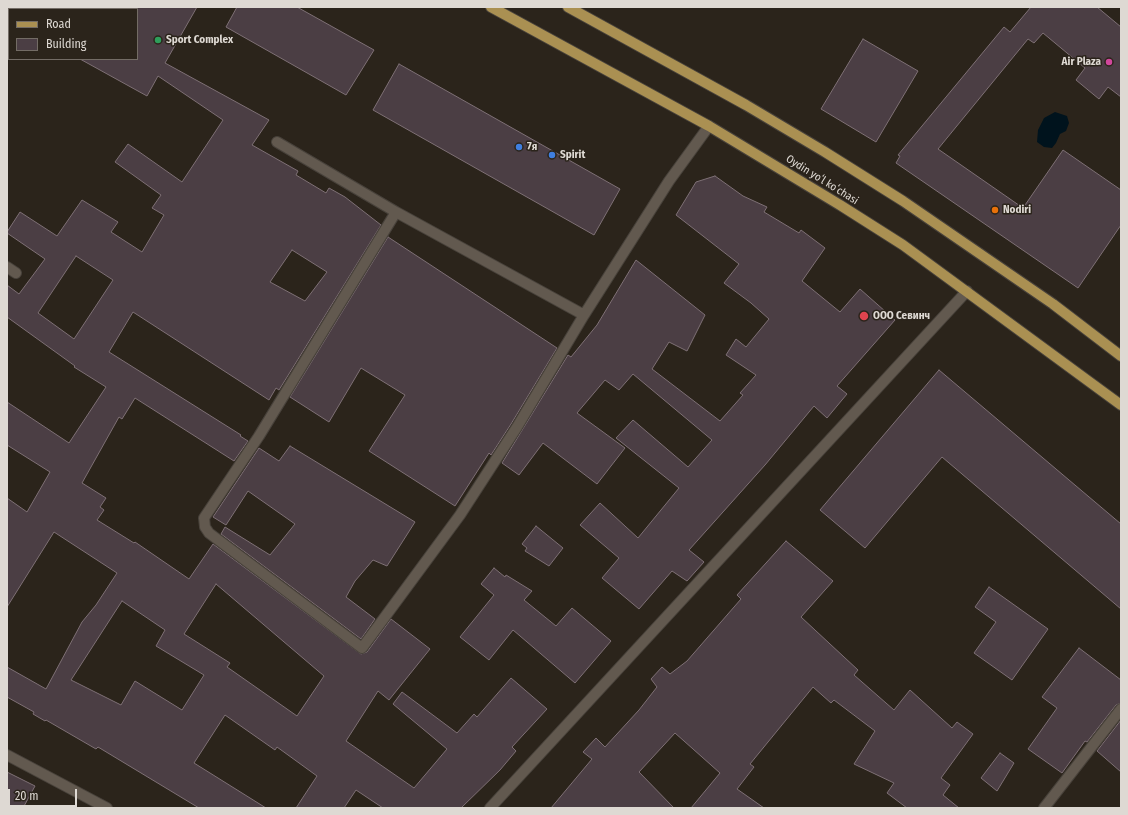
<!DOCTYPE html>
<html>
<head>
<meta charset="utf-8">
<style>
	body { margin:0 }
	#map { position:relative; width:1128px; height:815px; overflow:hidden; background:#2b241b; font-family:"Fira Sans Condensed",sans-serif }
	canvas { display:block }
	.frame { position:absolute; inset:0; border:8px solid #ded9d3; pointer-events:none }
	.legend { position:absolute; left:8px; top:8px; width:130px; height:52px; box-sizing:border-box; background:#2b241b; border:1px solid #736c65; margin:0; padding:5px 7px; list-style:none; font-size:12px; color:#ded9d3 }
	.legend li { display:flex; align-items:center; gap:8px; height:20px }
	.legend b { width:20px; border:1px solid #736c65 }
	.scale { position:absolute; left:8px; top:789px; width:69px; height:18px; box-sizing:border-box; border:2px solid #ded9d3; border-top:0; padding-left:5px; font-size:12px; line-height:14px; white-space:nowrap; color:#ded9d3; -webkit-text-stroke:3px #2b241b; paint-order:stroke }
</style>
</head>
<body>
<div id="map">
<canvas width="1128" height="815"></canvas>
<div class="frame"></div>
<ul class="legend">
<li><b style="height:5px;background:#aa9052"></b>Road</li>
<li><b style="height:11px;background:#4b3e44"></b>Building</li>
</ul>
<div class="scale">20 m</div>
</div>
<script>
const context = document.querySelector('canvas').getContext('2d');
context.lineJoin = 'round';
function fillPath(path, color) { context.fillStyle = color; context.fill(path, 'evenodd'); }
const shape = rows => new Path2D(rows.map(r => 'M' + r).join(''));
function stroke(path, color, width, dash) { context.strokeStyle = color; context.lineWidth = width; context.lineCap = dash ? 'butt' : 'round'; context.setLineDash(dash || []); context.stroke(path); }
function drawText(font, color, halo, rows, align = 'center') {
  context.font = font + ' "Fira Sans Condensed",sans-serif'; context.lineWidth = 3; context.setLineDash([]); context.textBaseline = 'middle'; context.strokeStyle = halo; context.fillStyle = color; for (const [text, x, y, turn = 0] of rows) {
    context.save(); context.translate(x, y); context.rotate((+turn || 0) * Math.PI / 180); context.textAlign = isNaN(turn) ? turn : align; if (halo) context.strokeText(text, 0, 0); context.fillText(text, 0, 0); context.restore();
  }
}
fillPath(shape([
	[1055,112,1067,116,1069,123,1066,131,1060,134,1056,143,1052,148,1044,147,1037,142,1038,130,1044,118]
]), '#00131d');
const building = shape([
	[137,7,197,7,165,63,269,120,252,145,298,171,296,175,326,193,329,188,345,197,381,225,279,390,276,388,269,400,133,312,109,352,241,435,240,436,248,441,234,461,135,398,122,419,119,417,82,483,106,498,100,507,104,510,97,520,134,543,135,542,189,579,213,544,361,654,367,652,391,619,430,649,389,700,378,691,346,741,414,788,447,749,393,704,402,692,457,733,474,714,477,717,511,678,547,709,512,747,516,751,500,770,461,808,383,808,356,790,344,808,296,808,317,776,277,747,275,750,225,715,194,763,266,808,199,808,98,747,96,749,46,720,45,721,33,714,34,712,7,697,7,667,46,689,82,622,96,605,117,573,54,532,7,607,7,498,27,512,50,472,7,445,7,402,69,443,106,387,74,367,75,366,7,317,7,285,19,294,45,259,7,233,7,232,20,212,57,236,82,200,118,222,111,232,142,252,164,215,152,208,161,195,115,162,128,144,182,182,223,120,158,76,147,96,80,59,137,59,137,7],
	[292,250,327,272,305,301,270,282,292,250],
	[76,256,113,280,74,339,38,313,76,256],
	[216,584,324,676,297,716,227,667,230,663,184,634,216,584],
	[122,601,165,630,156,646,204,675,182,710,135,681,121,705,71,680,122,601],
	[237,7,297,7,374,50,346,95,226,27,237,7],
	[1031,7,1097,7,1121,27,1121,97,1108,87,1099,99,1076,80,1085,68,1043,33,1034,43,1028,39,938,149,1023,208,1063,150,1121,190,1121,225,1078,288,896,163,900,156,898,155,1004,27,1010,32,1031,7],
	[863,39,918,71,876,142,821,109,863,39],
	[399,64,620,189,594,235,373,110,399,64],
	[715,176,743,196,767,207,764,212,799,233,801,230,825,248,802,281,840,312,860,289,895,320,837,386,847,394,827,418,814,406,765,465,689,550,704,562,687,581,672,571,639,609,602,578,619,558,580,525,600,503,638,538,679,488,616,438,633,420,688,467,712,440,633,374,619,390,605,380,577,413,625,448,597,484,543,443,519,475,502,463,568,355,571,357,597,325,636,260,705,315,687,351,669,342,652,369,720,421,743,395,740,393,756,375,726,355,736,339,746,347,769,319,751,303,724,283,739,264,676,215,696,182,715,176],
	[388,237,557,348,511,424,491,455,489,453,455,506,369,451,405,395,361,368,329,422,290,397,388,237],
	[939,370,1121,524,1121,609,942,457,865,548,820,510,939,370],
	[290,446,415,522,387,566,373,560,355,581,346,597,375,619,361,639,221,534,225,527,270,555,295,524,248,491,226,525,213,517,259,448,279,461,290,446],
	[536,526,563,548,549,566,525,551,527,548,522,544,536,526],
	[786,541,833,581,801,617,858,670,854,675,894,710,910,690,952,728,957,722,973,734,941,778,950,785,943,795,959,808,907,808,887,793,894,783,854,764,875,731,834,700,831,703,813,687,750,764,754,767,737,789,764,808,691,808,720,773,675,733,639,772,674,808,551,808,592,759,583,752,596,738,605,747,639,710,657,687,651,679,662,667,670,674,687,661,741,599,737,595,786,541],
	[494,568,505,577,506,575,532,591,524,600,556,626,572,608,611,641,575,683,513,630,489,660,460,637,494,595,481,584,494,568],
	[989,587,1048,629,1012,680,974,653,996,622,975,607,989,587],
	[1079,648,1121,680,1121,703,1116,705,1087,742,1085,741,1062,773,1028,749,1057,708,1042,697,1079,648],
	[1121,720,1121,772,1097,751,1121,720],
	[1000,753,1014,763,997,791,981,778,1000,753],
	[7,772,35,786,23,808,7,808,7,772]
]);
fillPath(building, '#4b3e44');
stroke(building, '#7e7075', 1);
const minor = shape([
	[277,142,396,212,584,315,669,181,709,126],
	[396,212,259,436,204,518,205,527,209,533,362,648,460,515,517,427,584,315],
	[7,267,16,273],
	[7,755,107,808],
	[490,808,967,291],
	[1044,808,1121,709]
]);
const major = shape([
	[491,7,709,126,840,205,903,245,1121,405],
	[568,7,746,105,825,152,903,201,1053,304,1121,356]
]);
stroke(minor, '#48423b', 12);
stroke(major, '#48423b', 12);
stroke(minor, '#62594f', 10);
stroke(major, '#aa9052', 10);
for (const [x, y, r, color] of [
	[158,40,4,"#2e9e5b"],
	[1109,62,4,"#d1479c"],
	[519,147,4,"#3f7fe0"],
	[552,155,4,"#3f7fe0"],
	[995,210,4,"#e8710a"],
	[864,316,5,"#e0444e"]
]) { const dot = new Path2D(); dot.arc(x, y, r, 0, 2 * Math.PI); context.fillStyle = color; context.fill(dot); stroke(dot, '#2b241b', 1.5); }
drawText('bold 11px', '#ded9d3', '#2b241b', [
	["Sport Complex",166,40],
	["Air Plaza",1101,62,"right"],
	["7я",527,147],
	["Spirit",560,155],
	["Nodiri",1003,210],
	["ООО Севинч",873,316]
], 'left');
drawText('11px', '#ded9d3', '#2b241b', [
	["Oydin yoʻl koʻchasi",822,180,32]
]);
</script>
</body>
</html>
